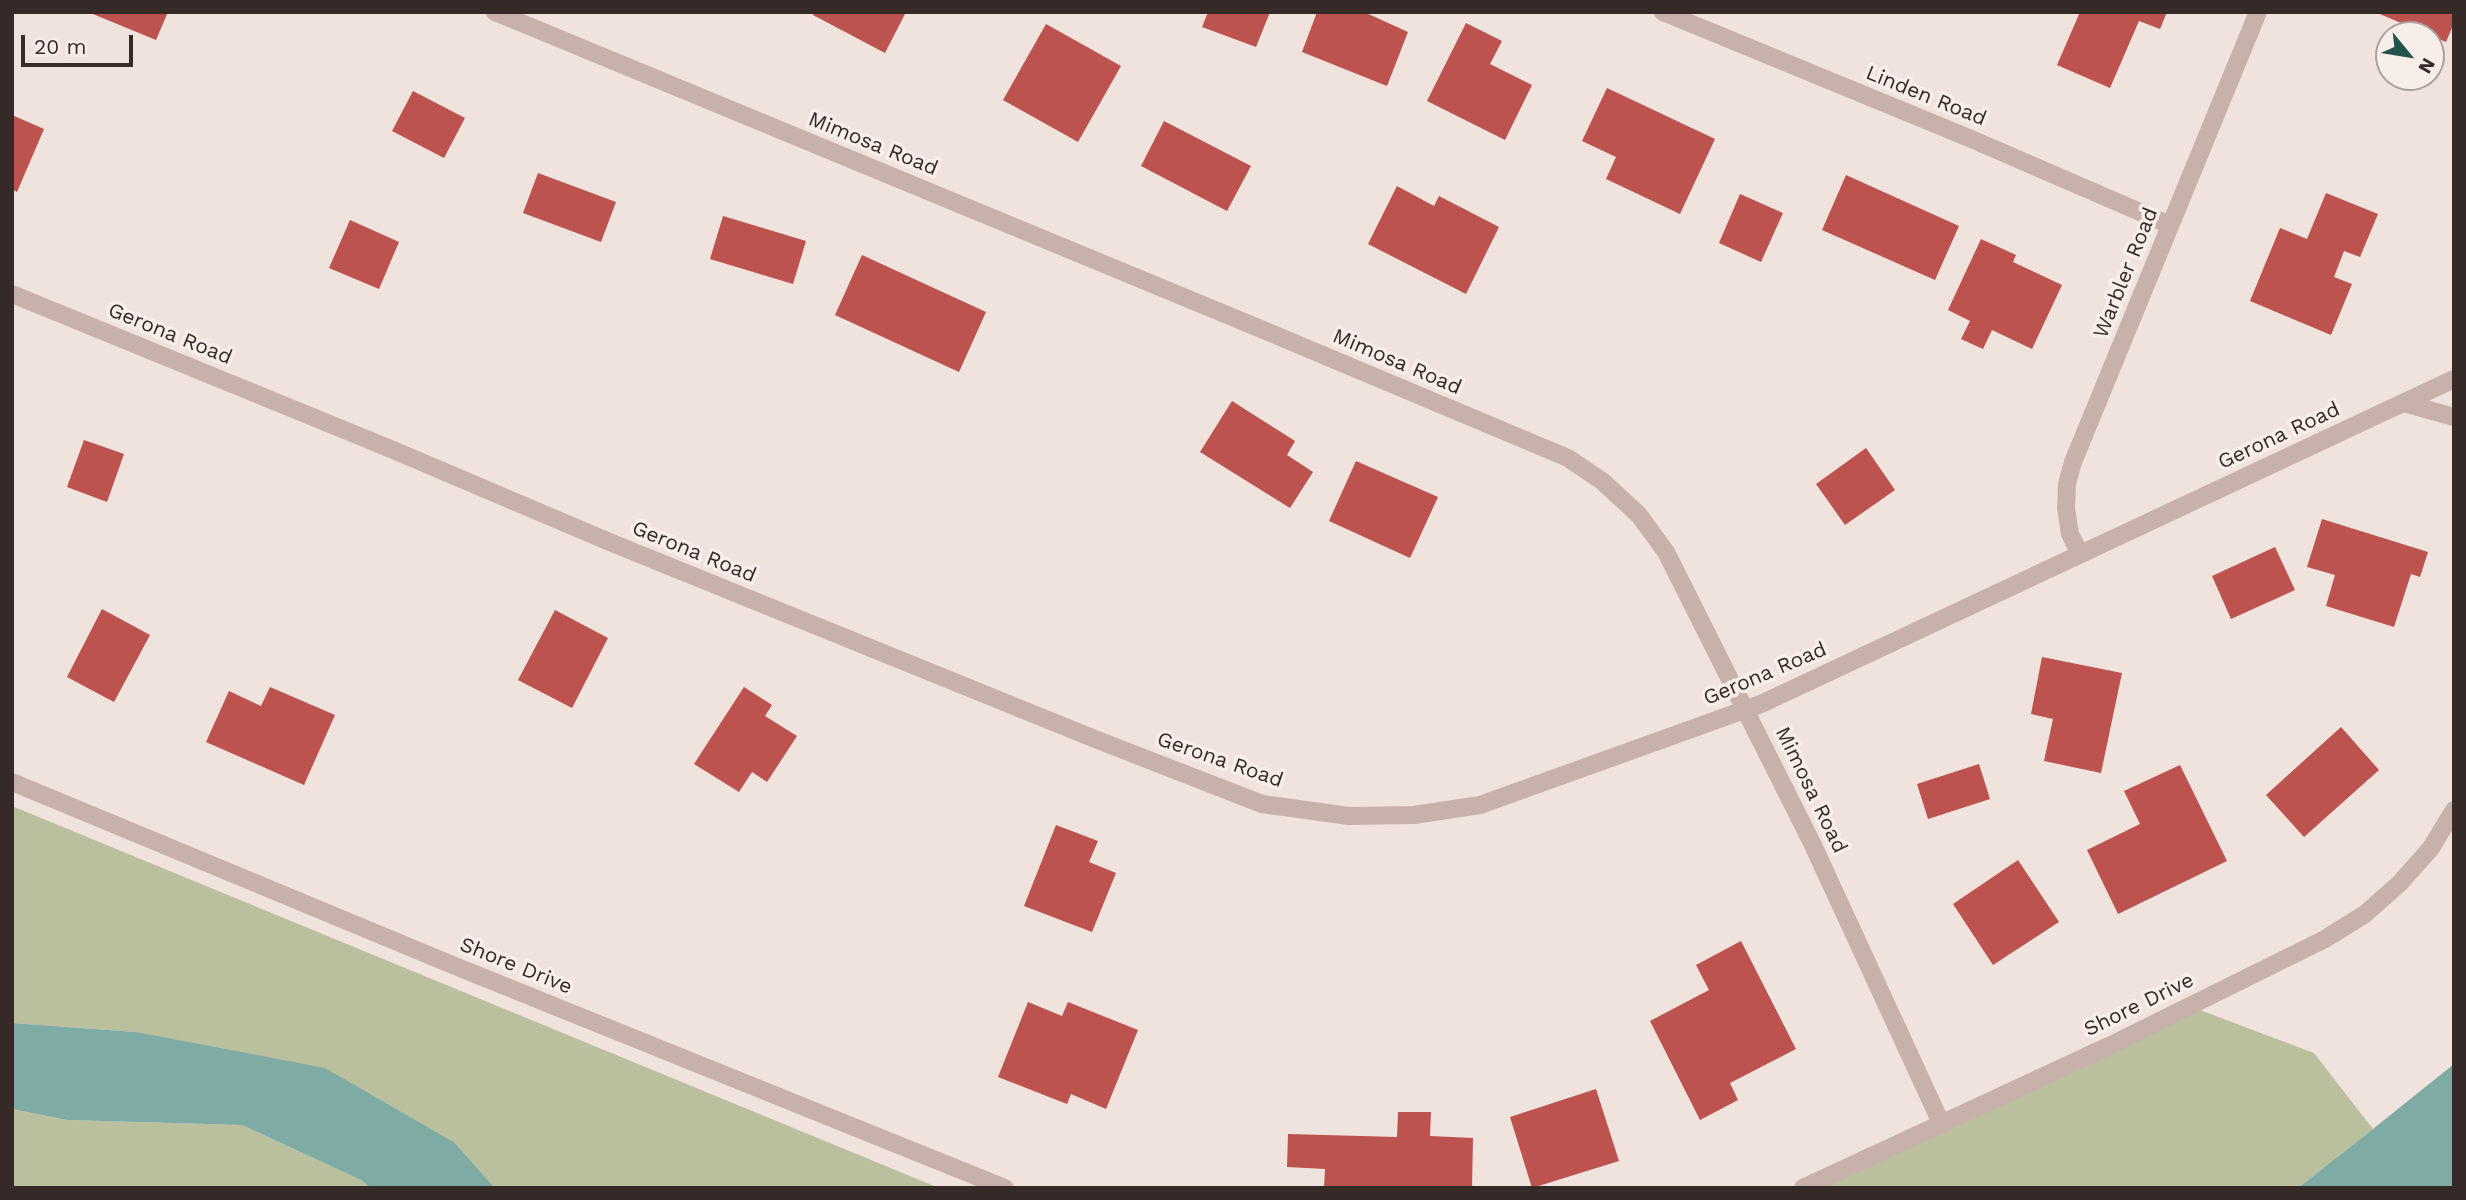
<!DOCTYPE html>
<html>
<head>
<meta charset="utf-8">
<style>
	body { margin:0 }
	#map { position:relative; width:2466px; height:1200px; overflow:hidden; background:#f0e3dd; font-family:"Work Sans",sans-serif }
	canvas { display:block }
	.frame { position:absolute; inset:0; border:14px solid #362a29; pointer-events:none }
	.north { position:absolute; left:2375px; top:21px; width:70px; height:70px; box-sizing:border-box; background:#f8eee9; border:2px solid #aaa09c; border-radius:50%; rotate:120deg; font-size:19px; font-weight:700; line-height:28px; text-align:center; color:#362a29 }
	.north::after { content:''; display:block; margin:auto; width:24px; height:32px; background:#22544d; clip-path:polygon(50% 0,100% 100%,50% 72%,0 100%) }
	.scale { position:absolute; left:21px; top:35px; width:112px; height:32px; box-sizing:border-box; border:4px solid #362a29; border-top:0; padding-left:9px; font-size:21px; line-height:24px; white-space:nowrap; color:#362a29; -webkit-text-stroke:5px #f8eee9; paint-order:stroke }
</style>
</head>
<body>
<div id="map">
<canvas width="2466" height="1200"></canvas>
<div class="frame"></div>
<div class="north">N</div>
<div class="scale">20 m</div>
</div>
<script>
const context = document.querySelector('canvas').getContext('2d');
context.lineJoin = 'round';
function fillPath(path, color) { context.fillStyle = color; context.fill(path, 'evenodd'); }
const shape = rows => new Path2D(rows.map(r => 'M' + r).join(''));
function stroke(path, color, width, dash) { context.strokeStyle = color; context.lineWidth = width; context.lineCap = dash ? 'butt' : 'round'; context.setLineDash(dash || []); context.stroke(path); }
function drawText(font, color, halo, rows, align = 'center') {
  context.font = font + ' "Work Sans",sans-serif'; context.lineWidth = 7; context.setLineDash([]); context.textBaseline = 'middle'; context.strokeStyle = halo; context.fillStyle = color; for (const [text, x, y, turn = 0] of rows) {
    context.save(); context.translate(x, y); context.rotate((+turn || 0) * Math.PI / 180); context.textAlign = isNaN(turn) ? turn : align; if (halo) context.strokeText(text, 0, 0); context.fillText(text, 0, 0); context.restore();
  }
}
fillPath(shape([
	[12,806,939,1188,495,1188,455,1143,136,1032,12,1023],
	[2192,1007,2314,1053,2373,1129,2298,1188,1821,1188],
	[12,1109,67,1120,242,1125,361,1180,371,1188,12,1188]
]), '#babf9e');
fillPath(shape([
	[12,1023,136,1032,325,1068,455,1143,495,1188,371,1188,361,1180,242,1125,67,1120,12,1109],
	[2454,1064,2454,1188,2298,1188,2373,1129]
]), '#7eaca4');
fillPath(shape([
	[88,12,168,12,156,40],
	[814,12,906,12,885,53,813,15],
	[1208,12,1270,12,1256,47,1202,27],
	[1317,12,1364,12,1408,32,1387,86,1302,52],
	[2080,12,2167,12,2160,29,2139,21,2110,88,2057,65],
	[2375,12,2454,12,2454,23,2446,42],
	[1466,23,1502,41,1490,64,1532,85,1505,140,1427,101],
	[1046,24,1121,66,1078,142,1003,100],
	[1607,88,1715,139,1680,214,1606,179,1616,157,1582,141],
	[413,91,465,118,444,158,392,131],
	[12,115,44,129,17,192,12,189],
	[1164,121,1251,166,1227,211,1141,166],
	[538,173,616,202,601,242,523,213],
	[1846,175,1959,226,1935,280,1822,230],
	[1397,186,1434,206,1439,196,1499,227,1466,294,1368,244],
	[2326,193,2378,214,2360,257,2344,251,2334,277,2352,284,2331,335,2250,301,2280,228,2307,239],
	[1740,194,1783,213,1761,262,1719,243],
	[723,216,806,241,793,284,710,259],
	[350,220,399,242,379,289,329,268],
	[1981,239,2016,255,2013,262,2062,285,2032,349,1992,330,1983,349,1961,339,1970,321,1948,310],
	[862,255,986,312,959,372,835,315],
	[1232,401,1295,441,1287,455,1313,472,1290,508,1200,452],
	[84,440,124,454,107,502,67,487],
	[1866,448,1895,490,1845,525,1816,484],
	[1356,461,1438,497,1410,558,1329,521],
	[2322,519,2428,552,2420,577,2411,574,2394,627,2326,606,2335,575,2307,567],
	[2275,547,2295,590,2231,619,2212,576],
	[102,609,150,635,114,702,67,677],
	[555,610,608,638,572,708,518,680],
	[2042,657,2122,673,2101,773,2044,761,2053,719,2031,714],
	[270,687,335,715,304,785,206,742,229,691,261,706],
	[744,687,772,705,765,716,797,736,767,782,752,772,739,792,694,764],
	[2341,727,2379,770,2304,837,2266,795],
	[1979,764,1990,799,1928,819,1917,784],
	[2180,765,2227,861,2118,914,2087,850,2140,824,2124,791],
	[1056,825,1098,841,1089,862,1116,873,1092,932,1024,906],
	[2018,860,2059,922,1993,965,1953,904],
	[1741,941,1796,1049,1730,1083,1738,1100,1700,1120,1650,1021,1709,990,1696,965],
	[1028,1002,1062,1016,1068,1002,1138,1030,1106,1109,1071,1094,1067,1104,998,1077],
	[1596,1089,1619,1161,1532,1188,1510,1117],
	[1398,1112,1431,1112,1430,1136,1473,1138,1472,1188,1324,1188,1325,1169,1287,1167,1288,1134,1397,1137]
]), '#bd534f');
stroke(shape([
	[495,12,1261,329,1568,458,1602,481,1639,515,1666,552,1812,843,1942,1125],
	[1663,12,1969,138,2170,225],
	[12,294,386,447,612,543,1095,739,1262,804,1349,816,1414,815,1480,805,1761,704,2454,379],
	[2404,403,2454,417],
	[2080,554,2070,534,2066,508,2067,484,2073,462,2258,12],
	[12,782,455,966,1005,1188],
	[1803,1188,2111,1045,2325,939,2365,914,2400,883,2431,848,2454,810]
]), '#c8b1aa', 18);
drawText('21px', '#362a29', '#f8eee9', [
	["Linden Road",1926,96,22],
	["Mimosa Road",873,144,22],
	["Warbler Road",2126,273,-68],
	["Gerona Road",170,334,22],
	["Mimosa Road",1397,362,23],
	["Gerona Road",2279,436,-25],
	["Gerona Road",694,552,22],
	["Gerona Road",1765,674,-23],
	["Gerona Road",1220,760,19],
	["Mimosa Road",1811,790,64],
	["Shore Drive",516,966,22],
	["Shore Drive",2139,1005,-26]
]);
</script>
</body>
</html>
